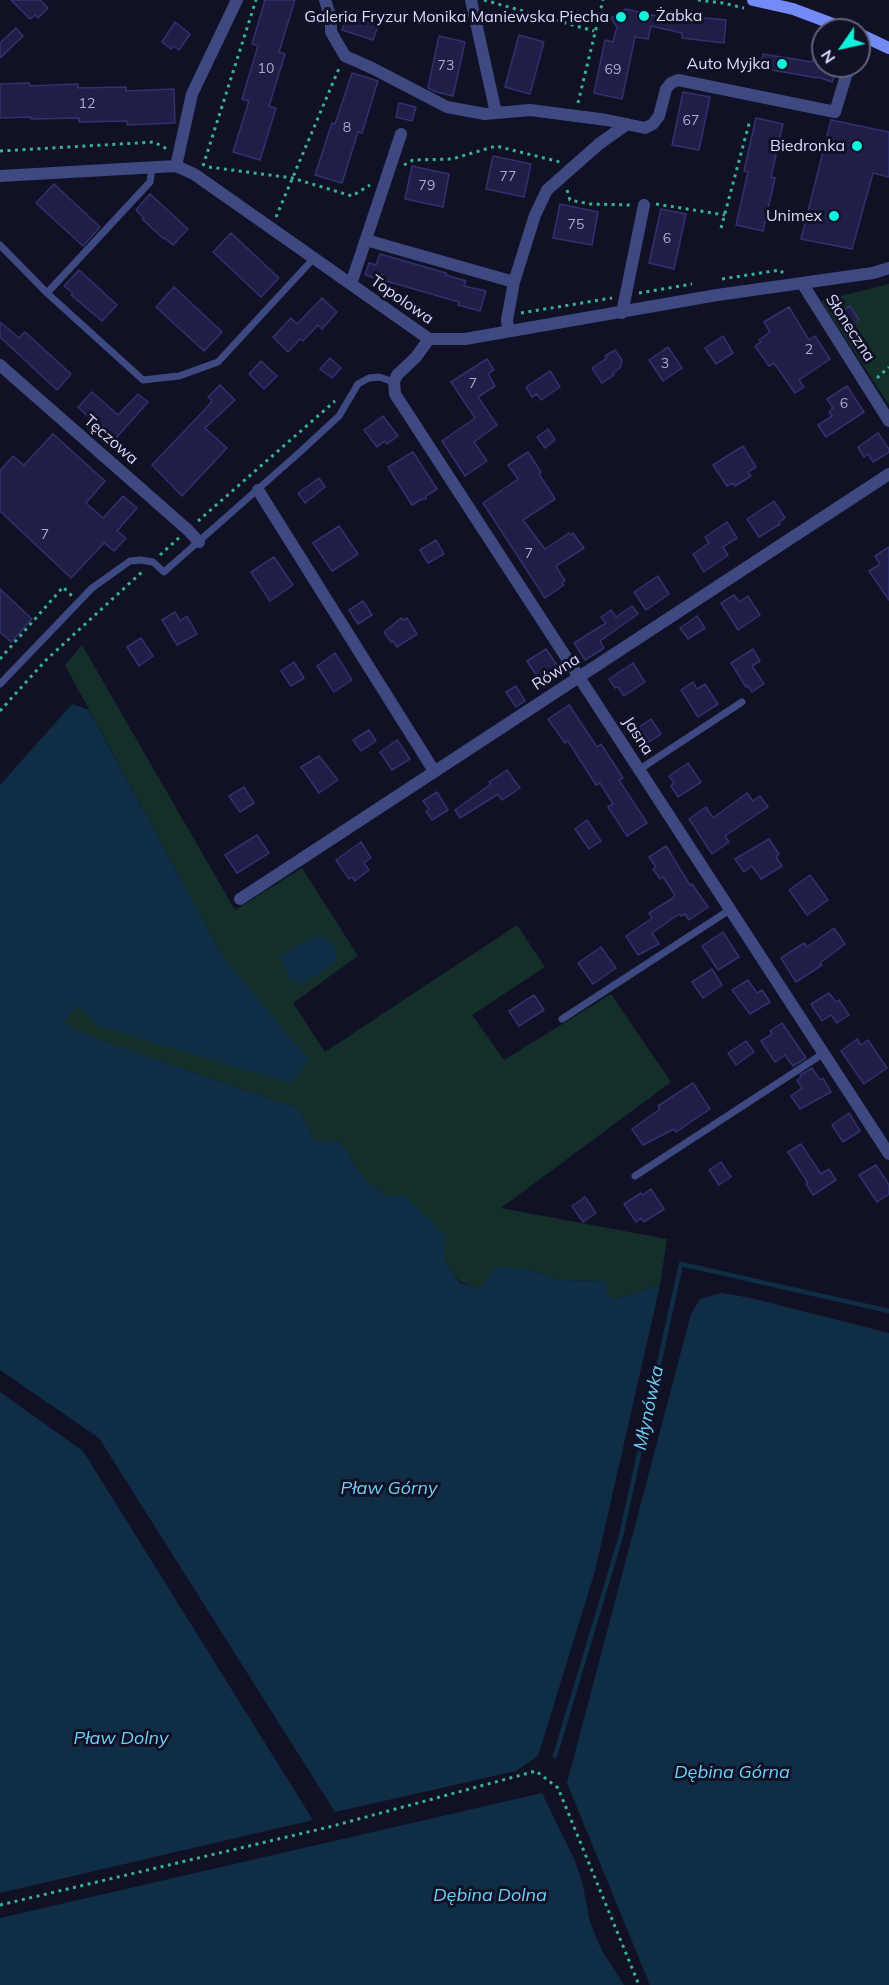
<!DOCTYPE html>
<html>
<head>
<meta charset="utf-8">
<style>
	body { margin:0 }
	#map { position:relative; width:889px; height:1985px; overflow:hidden; background:#111126; font-family:Mulish,sans-serif }
	canvas { display:block }
	.north { position:absolute; left:811px; top:18px; width:60px; height:60px; box-sizing:border-box; background:#111126; border:2px solid #60617c; border-radius:50%; rotate:236deg; font-size:16px; font-weight:700; line-height:24px; text-align:center; color:#d7dafd }
	.north::after { content:''; display:block; margin:auto; width:21px; height:27px; background:#0ff2dd; clip-path:polygon(50% 0,100% 100%,50% 72%,0 100%) }
</style>
</head>
<body>
<div id="map">
<canvas width="889" height="1985"></canvas>
<div class="north">N</div>
</div>
<script>
const context = document.querySelector('canvas').getContext('2d');
context.lineJoin = 'round';
function fillPath(path, color) { context.fillStyle = color; context.fill(path, 'evenodd'); }
const shape = rows => new Path2D(rows.map(r => 'M' + r).join(''));
function stroke(path, color, width, dash) { context.strokeStyle = color; context.lineWidth = width; context.lineCap = dash ? 'butt' : 'round'; context.setLineDash(dash || []); context.stroke(path); }
function drawText(font, color, halo, rows, align = 'center') {
  context.font = font + ' Mulish,sans-serif'; context.lineWidth = 6; context.setLineDash([]); context.textBaseline = 'middle'; context.strokeStyle = halo; context.fillStyle = color; for (const [text, x, y, turn = 0] of rows) {
    context.save(); context.translate(x, y); context.rotate((+turn || 0) * Math.PI / 180); context.textAlign = isNaN(turn) ? turn : align; if (halo) context.strokeText(text, 0, 0); context.fillText(text, 0, 0); context.restore();
  }
}
fillPath(shape([
	[889,284,889,405,821,301],
	[82,645,235,910,302,868,358,956,293,1003,325,1052,517,925,545,967,472,1015,504,1060,611,994,671,1082,501,1208,667,1239,660,1285,611,1300,603,1281,560,1280,524,1268,479,1289,459,1281,444,1259,387,1196,365,1180,341,1143,314,1140,299,1109,92,1037,62,1023,78,1005,309,1060,222,955,65,665]
]), '#142f29');
fillPath(shape([
	[72,704,89,710,222,955,309,1060,291,1084,98,1026,78,1006,63,1023,92,1037,299,1109,314,1140,341,1143,365,1180,387,1196,405,1196,446,1235,444,1259,459,1282,479,1289,496,1267,524,1268,560,1280,604,1281,611,1300,660,1285,595,1571,538,1756,516,1771,335,1812,99,1438,0,1370,0,785],
	[321,936,331,941,337,950,336,961,320,974,301,984,289,978,280,956,311,938],
	[721,1293,751,1298,889,1333,889,1985,650,1985,567,1783,691,1314,700,1299],
	[0,1392,83,1451,313,1820,0,1893],
	[542,1793,575,1861,582,1881,590,1922,601,1949,624,1985,0,1985,0,1918]
]), '#0f2e46');
stroke(shape([
	[555,1756,621,1536,681,1264,889,1311]
]), '#0f2e46', 4.5);
const building = shape([
	[11,0,40,0,48,8,38,18,35,15,30,19,11,0],
	[265,0,295,0,279,52,285,54,269,106,276,108,260,160,233,152,249,101,242,99,258,46,252,44,265,0],
	[626,9,664,18,665,14,726,20,724,43,682,38,682,33,651,26,648,39,635,37,622,99,594,93,605,40,613,42,617,27,611,18,626,9],
	[347,16,378,26,373,40,342,30,347,16],
	[175,22,190,34,179,50,174,46,171,49,162,42,175,22],
	[16,28,23,36,0,58,0,43,16,28],
	[519,35,544,42,530,94,505,87,519,35],
	[439,36,465,42,453,96,436,92,428,88,439,36],
	[822,37,823,66,836,71,832,82,818,77,817,78,761,68,763,54,812,62,822,37],
	[352,73,378,81,362,133,358,132,342,183,315,175,332,123,335,124,352,73],
	[29,83,30,86,78,84,78,88,126,87,126,91,174,89,175,123,127,125,127,121,79,122,79,118,31,119,31,117,0,118,0,84,29,83],
	[683,92,710,97,699,150,672,145,683,92],
	[399,103,416,107,412,121,396,117,399,103],
	[756,118,783,124,771,177,775,178,763,231,736,225,748,172,744,171,756,118],
	[831,120,889,132,889,177,873,173,852,249,801,239,831,120],
	[493,156,531,164,524,197,486,189,493,156],
	[412,166,449,174,443,207,405,199,412,166],
	[54,184,100,227,83,246,36,203,54,184],
	[150,194,188,229,173,245,165,238,164,239,142,219,144,218,136,210,150,194],
	[560,204,598,212,592,245,553,238,560,204],
	[661,209,686,214,674,269,649,263,661,209],
	[231,233,279,278,261,297,213,252,231,233],
	[380,254,446,273,446,275,466,281,464,286,486,291,480,311,458,305,459,302,365,275,369,263,376,265,380,254],
	[79,270,117,305,102,321,71,295,73,293,64,286,79,270],
	[174,287,222,332,204,351,156,307,174,287],
	[322,298,337,312,322,329,318,325,303,341,300,339,288,352,273,337,291,318,297,324,322,298],
	[850,306,859,320,849,327,839,313,850,306],
	[789,307,809,340,815,336,830,359,799,380,804,387,795,393,774,363,769,366,755,346,761,342,759,340,770,332,764,322,789,307],
	[0,322,19,338,25,332,71,374,57,390,0,337,0,322],
	[723,336,733,353,716,364,705,348,723,336],
	[668,347,682,368,663,381,649,360,668,347],
	[615,350,622,360,620,368,613,373,614,375,602,383,592,368,607,358,605,356,615,350],
	[330,358,341,368,332,378,320,369,330,358],
	[487,359,494,370,488,374,495,386,478,397,497,425,474,442,487,461,465,476,442,441,475,418,451,382,487,359],
	[261,361,277,376,264,389,249,374,261,361],
	[550,371,560,387,541,400,537,394,532,397,526,387,550,371],
	[220,385,235,400,205,428,227,448,182,496,152,465,210,404,212,400,208,397,220,385],
	[847,386,864,412,826,437,818,425,832,416,829,412,833,408,827,399,847,386],
	[92,392,118,415,138,394,148,402,116,438,97,420,95,423,78,407,92,392],
	[383,416,398,436,387,444,385,441,377,447,364,430,383,416],
	[548,429,555,440,545,448,537,437,548,429],
	[878,433,889,449,889,452,873,462,868,454,864,457,858,447,878,433],
	[53,434,105,481,86,503,103,518,123,496,137,508,117,531,126,538,114,551,104,543,71,578,0,511,0,471,13,456,24,465,53,434],
	[743,446,756,467,748,472,751,476,735,486,733,483,727,486,713,465,743,446],
	[413,452,437,489,426,496,426,499,422,499,412,505,388,467,413,452],
	[528,452,541,472,539,474,555,499,523,520,545,549,569,533,571,535,573,533,584,548,556,566,565,581,562,583,564,585,545,598,483,503,518,479,508,465,528,452],
	[319,478,325,487,305,503,298,493,319,478],
	[774,501,785,518,779,522,780,524,759,537,747,519,774,501],
	[727,522,737,538,723,547,728,555,704,572,693,554,709,543,705,537,727,522],
	[339,526,358,554,332,571,313,543,339,526],
	[436,540,444,554,428,563,420,550,436,540],
	[889,547,889,600,869,571,880,564,875,556,889,547],
	[274,557,293,585,270,601,251,572,274,557],
	[658,576,669,594,646,610,634,592,658,576],
	[0,589,32,619,11,642,0,632,0,589],
	[734,595,739,602,748,596,760,615,738,630,721,603,734,595],
	[363,601,372,615,358,624,349,610,363,601],
	[632,606,638,614,600,641,604,648,585,660,574,643,606,623,601,617,611,610,616,617,632,606],
	[175,612,180,621,187,616,197,634,177,645,162,620,175,612],
	[697,616,705,628,688,639,680,628,697,616],
	[401,618,403,620,407,618,417,634,397,647,393,641,391,642,384,632,401,618],
	[141,638,153,656,139,666,127,647,141,638],
	[546,649,563,674,544,687,527,661,546,649],
	[753,649,760,661,752,666,764,684,752,692,748,686,746,687,731,663,753,649],
	[335,653,352,680,334,692,317,666,335,653],
	[294,662,304,678,291,686,281,671,294,662],
	[633,663,645,682,624,696,618,687,615,688,609,679,633,663],
	[693,682,697,689,705,684,718,704,698,717,681,690,693,682],
	[516,686,525,701,516,707,506,692,516,686],
	[569,705,597,747,601,744,623,778,619,780,647,823,627,836,608,807,613,804,600,783,596,785,568,741,565,743,548,719,569,705],
	[651,719,661,734,649,742,639,727,651,719],
	[369,730,376,741,361,751,353,740,369,730],
	[397,740,410,759,392,770,380,752,397,740],
	[319,756,338,780,319,793,301,767,319,756],
	[688,763,701,782,678,797,671,786,674,783,669,776,688,763],
	[507,770,520,788,502,800,498,794,460,818,455,810,491,784,489,782,507,770],
	[244,787,254,803,240,812,229,796,244,787],
	[437,792,448,810,432,820,426,811,429,809,423,801,437,792],
	[747,793,753,801,760,796,768,807,725,836,729,842,712,854,689,819,706,807,713,818,747,793],
	[587,820,601,841,589,849,575,829,587,820],
	[257,835,269,853,237,873,225,855,257,835],
	[769,839,779,854,776,857,782,866,761,879,752,866,744,872,735,859,769,839],
	[361,842,371,858,364,863,369,870,355,881,352,877,349,879,336,860,361,842],
	[666,846,690,885,692,884,708,907,689,920,685,914,681,916,679,914,652,933,659,944,638,955,626,936,652,918,649,913,673,898,675,895,663,877,660,879,653,869,656,867,649,857,666,846],
	[810,875,828,900,807,915,789,890,810,875],
	[834,928,845,944,820,963,822,965,796,982,781,958,804,943,807,947,834,928],
	[723,932,739,957,718,970,702,946,723,932],
	[601,947,616,968,593,984,578,963,601,947],
	[712,969,722,985,703,998,692,982,712,969],
	[748,980,757,993,762,990,770,1002,750,1014,732,990,748,980],
	[829,993,836,1002,839,1000,849,1015,837,1023,831,1015,822,1021,811,1004,829,993],
	[534,995,544,1010,519,1026,509,1011,534,995],
	[782,1023,806,1058,793,1066,785,1055,775,1062,761,1041,772,1034,770,1031,782,1023],
	[857,1039,861,1045,868,1040,887,1068,864,1084,841,1051,857,1039],
	[746,1041,754,1052,736,1065,728,1053,746,1041],
	[812,1068,820,1080,823,1078,831,1092,800,1109,791,1096,802,1088,797,1080,801,1077,800,1075,812,1068],
	[693,1083,710,1109,676,1132,674,1129,643,1145,632,1129,660,1109,658,1106,693,1083],
	[849,1113,860,1131,843,1142,832,1125,849,1113],
	[801,1144,821,1174,829,1169,836,1180,813,1195,806,1184,808,1183,788,1152,801,1144],
	[721,1162,731,1177,719,1185,709,1170,721,1162],
	[876,1165,889,1185,889,1194,877,1202,859,1175,876,1165],
	[651,1189,664,1209,644,1222,641,1218,636,1222,624,1204,641,1193,643,1195,651,1189],
	[585,1197,596,1213,583,1222,572,1206,585,1197]
]);
fillPath(building, '#1e1e46');
stroke(building, '#313170', 1.5);
stroke(shape([
	[484,0,594,31],
	[698,0,723,3,744,8],
	[578,103,603,0],
	[0,151,154,142,167,149],
	[404,165,413,160,452,159,496,146,560,162],
	[203,166,256,0],
	[209,167,292,178,352,196,370,185],
	[567,190,570,200,590,204,631,205],
	[656,204,725,215],
	[276,217,340,66],
	[721,228,750,120],
	[722,279,780,270,783,273],
	[639,293,692,284],
	[521,313,612,298],
	[877,378,889,367],
	[198,521,335,401],
	[160,555,180,537],
	[0,659,63,587,72,596],
	[0,711,45,661,144,570],
	[0,1905,329,1827,536,1771,558,1788,639,1985]
]), '#37b293', 3, [3, 4.5]);
stroke(shape([
	[0,245,47,293,143,380,179,376,218,362,314,258],
	[47,293,150,182,152,167],
	[0,684,92,588,130,561,140,560,153,562,164,572,300,452,339,416,358,384,369,378,379,377,394,382],
	[640,769,742,702],
	[562,1019,731,909],
	[635,1176,824,1053]
]), '#3e4982', 7);
stroke(shape([
	[325,0,331,19,331,32,345,56,372,68,447,107,485,114,530,110,607,120,645,128,653,124,659,116,666,89,671,83,678,80,835,112,849,66],
	[471,0,496,113],
	[176,166,192,94,237,0],
	[0,176,176,166,194,174,429,339,465,339,717,295,873,273,889,268],
	[366,240,514,282],
	[802,283,889,421],
	[351,284,401,134],
	[622,313,644,205],
	[508,330,507,320,514,282,535,215,547,190,599,144,627,124],
	[429,339,416,357,397,375,394,382,395,394,889,1154],
	[0,365,188,530,199,542],
	[258,490,434,771],
	[240,899,889,474]
]), '#3e4982', 12);
stroke(shape([
	[753,0,793,9,849,30],
	[859,34,889,48]
]), '#748af7', 12);
for (const [x, y, r, color] of [
	[644,16,6,"#0ff2dd"],
	[621,17,6,"#0ff2dd"],
	[782,64,6,"#0ff2dd"],
	[857,146,6,"#0ff2dd"],
	[834,216,6,"#0ff2dd"]
]) { const dot = new Path2D(); dot.arc(x, y, r, 0, 2 * Math.PI); context.fillStyle = color; context.fill(dot); stroke(dot, '#111126', 2); }
drawText('14px', '#a9abcf', null, [
	["73",446,66],
	["10",266,69],
	["69",613,70],
	["12",87,104],
	["67",691,121],
	["8",347,128],
	["77",508,177],
	["79",427,186],
	["75",576,225],
	["6",667,239],
	["2",809,350],
	["3",665,364],
	["7",473,384],
	["6",844,404],
	["7",45,535],
	["7",529,554]
]);
drawText('16px', '#d7dafd', '#111126', [
	["Żabka",656,16,"left"],
	["Galeria Fryzur Monika Maniewska Piecha",609,17],
	["Auto Myjka",770,64],
	["Biedronka",845,146],
	["Unimex",822,216]
], 'right');
drawText('16px', '#d7dafd', '#111126', [
	["Topolowa",402,300,35],
	["Słoneczna",850,328,57],
	["Tęczowa",111,440,41],
	["Równa",556,672,-33],
	["Jasna",638,736,57]
]);
drawText('italic 18px', '#6bd1f7', '#111126', [
	["Młynówka",649,1408,-78],
	["Pław Górny",389,1489],
	["Pław Dolny",121,1739],
	["Dębina Górna",732,1773],
	["Dębina Dolna",490,1896]
]);
</script>
</body>
</html>
